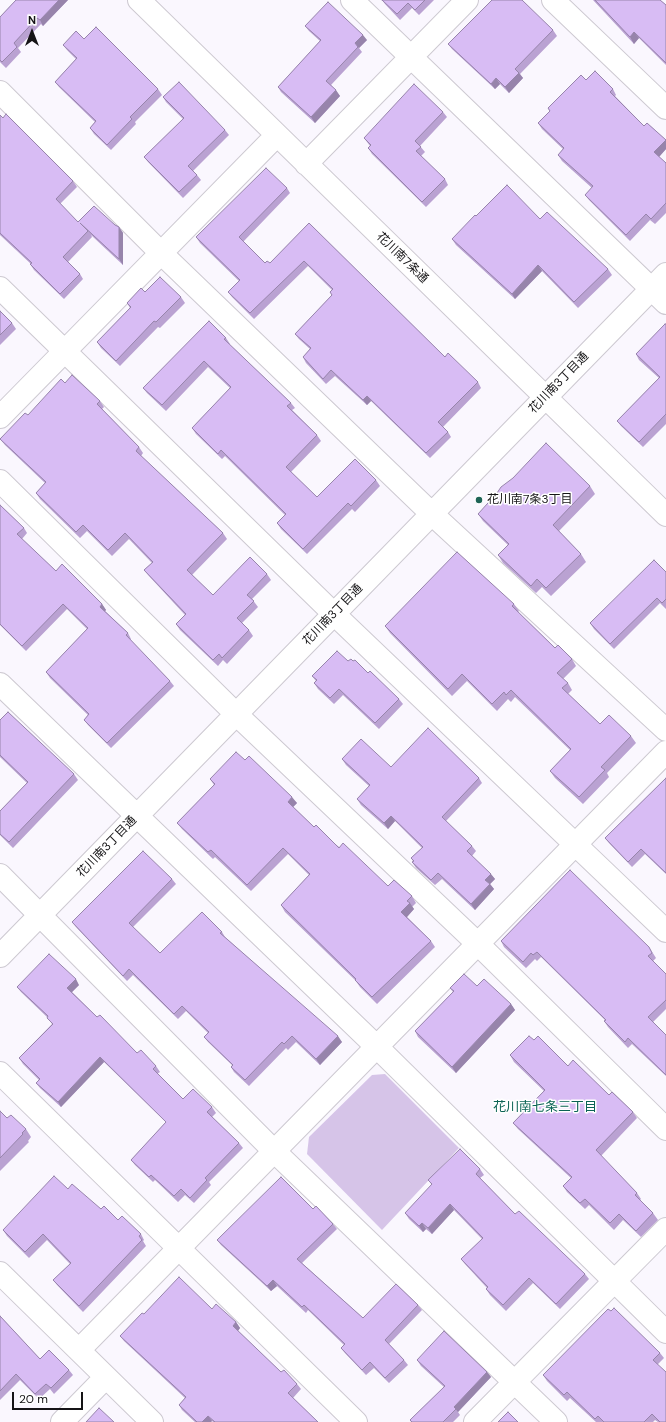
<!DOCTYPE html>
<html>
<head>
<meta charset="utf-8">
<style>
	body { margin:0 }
	#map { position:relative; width:666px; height:1422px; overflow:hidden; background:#faf7fe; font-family:"DM Sans",sans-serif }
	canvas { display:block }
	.north { position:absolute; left:12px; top:12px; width:40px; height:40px; -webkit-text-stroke:3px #fff; paint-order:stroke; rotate:0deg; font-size:11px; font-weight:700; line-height:16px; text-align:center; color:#151416 }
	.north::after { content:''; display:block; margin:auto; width:14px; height:18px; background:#151416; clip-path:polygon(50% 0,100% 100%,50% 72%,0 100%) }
	.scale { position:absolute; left:12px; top:1392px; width:71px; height:18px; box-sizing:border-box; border:2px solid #151416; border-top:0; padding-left:5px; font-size:12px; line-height:14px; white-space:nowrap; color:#151416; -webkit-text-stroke:3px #fff; paint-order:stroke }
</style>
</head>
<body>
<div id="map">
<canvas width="666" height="1422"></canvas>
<div class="north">N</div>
<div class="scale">20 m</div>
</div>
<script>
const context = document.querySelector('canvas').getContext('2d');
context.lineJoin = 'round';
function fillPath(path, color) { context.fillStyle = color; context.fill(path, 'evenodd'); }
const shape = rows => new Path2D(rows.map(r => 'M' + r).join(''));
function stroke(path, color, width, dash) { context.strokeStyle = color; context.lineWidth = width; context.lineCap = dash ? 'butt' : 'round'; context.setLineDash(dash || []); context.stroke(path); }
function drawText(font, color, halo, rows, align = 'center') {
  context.font = font + ' "DM Sans","Noto Sans JP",sans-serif'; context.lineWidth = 3; context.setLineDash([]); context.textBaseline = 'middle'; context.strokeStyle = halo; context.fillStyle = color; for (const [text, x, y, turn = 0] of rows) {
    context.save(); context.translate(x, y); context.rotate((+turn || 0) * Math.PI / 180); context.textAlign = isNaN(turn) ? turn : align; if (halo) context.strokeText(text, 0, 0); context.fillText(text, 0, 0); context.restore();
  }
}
fillPath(shape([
	[385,1074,459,1148,382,1230,307,1154,309,1137,372,1075]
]), '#d6c4e8');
const minor = shape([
	[139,0,666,515],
	[352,0,666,303],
	[553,0,666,108],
	[0,92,161,253,432,514,666,730],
	[306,164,467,0],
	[0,288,334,614,666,931],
	[0,417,277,135],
	[0,481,236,714,478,944,666,1129],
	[0,684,377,1047,666,1332],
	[0,875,274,1151,556,1422],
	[0,956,666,274],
	[0,1073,356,1422],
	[0,1273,152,1422],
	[79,1350,666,752],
	[62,1422,106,1377],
	[475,1422,666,1229]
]);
stroke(minor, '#cdc9d1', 24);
stroke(minor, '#fff', 22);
fillPath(shape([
	[16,0,68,0,43,26,41,24,18,48,21,52,6,68,0,62,0,17],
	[382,0,434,0,419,15,412,8,400,20,385,4],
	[593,0,660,0,666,5,666,65,639,38,634,44],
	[305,26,367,40,359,48,362,52,331,85,340,96,315,123,281,92,278,87,320,41,309,31],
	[553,30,557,36,520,74,523,78,509,93,500,84,495,89,452,49,448,44],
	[84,39,158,89,162,95,135,122,136,124,111,150,94,134,90,128,95,122,59,87,55,82,76,59,67,50,63,45],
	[586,80,613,89,616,95,615,96,644,126,647,123,666,140,666,149,659,157,666,163,666,213,655,224,650,220,630,241,589,200,585,195,592,188,562,161,558,155,563,149,542,129,538,123,550,112,548,108],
	[163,97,225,130,229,135,193,171,197,175,201,180,183,198,148,162,144,157,183,119,166,102],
	[443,112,447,117,420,146,425,152,421,156,445,179,448,185,426,207,372,154,368,148,370,146,364,138],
	[0,115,73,181,77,187,60,204,78,222,115,225,119,227,123,233,123,265,91,235,92,237,68,262,80,274,83,279,64,299,34,270,30,264,31,264,0,235],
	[287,188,290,193,243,242,265,263,270,263,309,223,445,357,478,382,481,388,443,427,448,432,451,437,430,458,371,401,367,405,335,376,326,384,306,363,303,357,310,349,299,339,295,334,332,295,330,292,332,290,308,266,254,319,232,297,228,292,239,281,200,243,196,237],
	[476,216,540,219,608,269,612,275,578,308,542,271,515,299,456,245,452,239],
	[145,292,181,297,185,303,160,328,158,327,120,366,101,348,97,342,130,308,127,303],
	[0,311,12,323,16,329,0,345],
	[666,324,666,424,643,447,621,426,617,421,659,378,639,360,636,354],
	[226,338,230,344,229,344,291,403,295,408,292,410,317,435,321,441,291,472,317,497,376,480,380,486,355,512,352,509,307,554,281,529,277,523,285,515,225,456,222,459,196,434,192,428,230,388,208,367,166,411,147,393,143,388],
	[65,383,100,401,104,407,102,409,139,447,143,453,141,456,223,533,227,539,192,575,213,595,267,574,271,580,252,599,258,607,242,623,249,630,253,636,227,664,223,660,218,666,180,630,176,624,185,615,149,576,144,570,152,563,129,539,112,556,87,531,80,538,40,499,36,493,45,483,5,445,0,439],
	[590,486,595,494,559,531,581,554,586,562,551,596,542,587,536,593,503,563,498,555,508,545,483,521,478,514],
	[0,505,24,528,27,533,22,539,56,571,102,604,106,610,105,611,128,633,131,639,130,640,170,681,174,686,111,748,88,725,84,720,88,715,50,678,46,672,87,629,67,609,26,651,0,625],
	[666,572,666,609,660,603,614,649,594,629,590,623],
	[514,604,519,611,518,612,555,648,572,659,576,666,563,679,568,683,572,690,568,694,600,724,631,736,636,743,607,773,609,777,583,804,555,778,550,771,570,750,515,697,511,702,508,699,497,711,467,681,452,696,390,633,385,626],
	[348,661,368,673,399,699,403,704,379,729,343,695,334,704,318,689,314,683,316,681,312,676],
	[0,720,74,774,78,780,13,848,0,835,0,811,27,783,0,757],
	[342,759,391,767,479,778,482,783,446,821,472,846,476,851,472,856,495,879,490,884,494,889,475,910,442,879,435,885,416,868,412,862,413,861,411,858,422,848,395,821,388,829,361,805,357,799,369,786,346,765],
	[245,760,297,803,293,807,314,827,388,886,412,896,416,903,412,907,414,909,407,917,431,941,435,947,377,1004,360,987,355,980,285,912,281,905,309,875,288,854,251,891,215,857,213,859,182,829,177,823,214,785,210,779],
	[666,778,666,874,645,854,632,867,609,843,605,838],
	[172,879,176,884,133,927,160,953,222,932,225,937,342,1042,320,1065,296,1042,288,1050,286,1048,249,1086,234,1072,231,1067,232,1065,208,1042,204,1037,208,1033,186,1011,178,1019,133,975,127,981,76,927,72,922],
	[501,941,649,947,656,958,653,961,666,974,666,1009,653,1022,666,1035,666,1076,632,1044,628,1048,608,1027,604,1021,605,1020,541,957,537,961,535,959,526,968,504,947],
	[79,985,72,992,97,1017,137,1053,156,1066,160,1072,157,1074,183,1099,212,1107,216,1113,212,1117,239,1143,243,1148,209,1182,211,1185,194,1203,185,1195,178,1202,155,1180,153,1182,135,1165,131,1160,166,1122,104,1062,61,1107,40,1088,36,1083,39,1080,23,1064,19,1058,52,1024,47,1017,21,992,17,987],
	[477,986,511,1004,515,1010,456,1073,418,1037,415,1031,453,992,450,988],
	[534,1040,568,1066,633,1112,637,1118,601,1156,637,1193,641,1199,640,1200,653,1213,658,1220,641,1237,623,1220,614,1230,589,1205,585,1209,567,1192,563,1186,571,1178,518,1129,513,1123,544,1091,514,1062,510,1055],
	[0,1111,7,1118,26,1129,31,1137,28,1141,29,1142,0,1171],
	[480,1169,484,1175,480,1178,515,1214,585,1274,589,1279,560,1309,533,1283,506,1311,490,1295,486,1289,487,1288,465,1264,461,1259,482,1239,454,1210,432,1234,426,1229,423,1232,409,1219,405,1213,432,1185,428,1180],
	[68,1189,118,1220,141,1234,144,1240,143,1241,146,1246,83,1312,57,1285,53,1280,70,1264,47,1240,29,1258,7,1236,3,1230],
	[313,1209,333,1224,337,1229,302,1263,363,1318,418,1305,422,1310,389,1344,404,1360,408,1365,389,1383,374,1368,366,1375,345,1353,341,1348,344,1345,308,1310,306,1313,277,1286,271,1291,221,1245,217,1240],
	[212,1309,236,1322,240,1328,238,1331,281,1372,297,1384,301,1389,293,1398,318,1422,213,1422,212,1421,211,1422,195,1422,182,1410,179,1405,185,1398,124,1341,120,1336,144,1314],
	[0,1316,40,1359,69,1370,73,1375,54,1394,50,1389,39,1399,20,1380,0,1400],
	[660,1353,664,1358,658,1364,666,1422,658,1422,655,1420,653,1422,596,1422,570,1398,567,1401,547,1381,543,1375],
	[417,1360,487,1372,491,1377,458,1412,460,1415,453,1422,411,1422,410,1420,444,1387,421,1366]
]), '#baa2d2');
fillPath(shape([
	[59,0,68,0,43,26,40,20],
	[634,32,639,38,634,44,630,37],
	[363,35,367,40,359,48,355,43],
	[519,73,523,78,509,93,505,87],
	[496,78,500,84,495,89,491,84],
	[336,90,340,96,315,123,311,117],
	[666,140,666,149,658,158,654,152],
	[119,227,123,233,123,265,119,259],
	[538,265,542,271,515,299,512,294],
	[367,396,371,401,367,405,363,400],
	[102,604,106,610,104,612,100,607],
	[292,797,297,803,292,808,288,802],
	[391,816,395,821,388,829,384,823],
	[491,874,495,879,489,885,485,880],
	[490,884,494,889,475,910,471,904],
	[410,903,414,909,406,918,401,912],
	[76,979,79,985,71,993,67,988],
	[511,1004,515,1010,456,1073,452,1067],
	[338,1036,342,1042,320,1065,316,1059],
	[100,1057,104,1062,61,1107,58,1102],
	[450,1204,454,1210,432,1234,428,1228],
	[422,1223,426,1229,423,1232,419,1226],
	[273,1280,277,1286,271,1291,267,1286],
	[236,1322,240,1328,237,1332,233,1326],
	[487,1372,491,1377,458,1412,454,1407],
	[208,1416,212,1421,211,1422,202,1422]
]), '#9784ab');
const building = shape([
	[16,0,59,0,40,20,37,18,14,43,17,47,2,62,0,60,0,17,16,0],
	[382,0,425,0,415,10,408,3,397,14,382,0],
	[492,0,522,0,553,30,515,69,519,73,505,87,496,78,491,84,448,44,492,0],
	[595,0,660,0,666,5,666,63,634,32,630,37,595,0],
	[328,2,363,35,355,43,358,47,326,81,336,90,311,117,278,87,321,40,305,26,328,2],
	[96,27,158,89,130,117,132,119,107,145,90,128,96,121,55,82,77,58,63,45,76,31,84,39,96,27],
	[595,71,613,89,610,92,644,126,647,123,666,140,654,152,666,163,666,203,651,219,646,214,626,235,585,195,593,186,558,155,564,148,538,123,550,111,548,108,581,75,586,80,595,71],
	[179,82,225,130,188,166,197,175,179,192,144,157,184,118,163,97,179,82],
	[414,84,443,112,415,141,421,147,416,151,445,179,422,202,368,148,371,145,364,138,414,84],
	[6,114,73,181,56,199,78,222,94,206,115,225,119,227,119,259,80,223,88,231,63,257,80,274,60,294,30,264,32,263,0,233,0,115,3,118,6,114],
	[266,168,287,188,239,237,265,263,267,261,270,263,309,223,445,357,448,353,478,382,438,422,448,432,426,453,367,396,363,400,331,370,323,379,303,357,311,348,295,334,332,295,330,292,333,289,304,261,250,313,228,292,240,280,196,237,266,168],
	[507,185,540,219,547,212,608,269,574,302,538,265,512,294,452,239,475,215,476,216,507,185],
	[160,277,181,297,156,322,154,321,116,361,97,342,131,307,127,303,141,288,145,292,160,277],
	[0,311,12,323,0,335,0,311],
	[209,321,226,338,224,339,291,403,287,406,317,435,286,467,317,497,355,459,376,480,351,506,348,503,303,549,277,523,286,514,221,450,218,454,192,428,231,387,204,361,162,405,143,388,209,321],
	[665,324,666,324,666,414,639,442,617,421,660,377,636,354,665,324],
	[72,375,100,401,97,404,139,447,136,451,223,533,187,570,213,595,250,557,267,574,247,595,254,601,237,618,249,630,222,658,219,654,213,660,176,624,186,614,144,570,153,562,125,533,108,550,83,525,76,532,36,493,46,482,0,439,25,413,28,415,61,379,65,383,72,375],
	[546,443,590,486,553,525,581,554,546,588,537,579,531,586,498,555,509,544,478,514,497,493,501,487,513,478,546,443],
	[0,505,24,528,17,534,56,571,62,564,102,604,100,607,128,633,126,635,170,681,107,743,84,720,89,714,46,672,88,628,63,604,22,646,0,624,0,505],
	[457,552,514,604,512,606,555,648,558,645,572,659,557,673,568,683,562,688,600,724,609,715,631,736,601,767,605,770,579,797,550,771,571,749,511,690,506,695,504,692,492,704,462,674,448,689,385,626,457,552],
	[654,560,666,572,666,599,662,603,657,598,610,644,590,623,654,560],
	[337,651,348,661,351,659,353,661,355,660,368,673,370,671,399,699,375,723,339,689,330,698,314,683,317,680,312,676,337,651],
	[8,712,74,774,9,842,0,834,0,811,28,782,0,755,0,720,8,712],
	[428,728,479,778,442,817,472,846,467,851,491,874,485,880,490,884,471,904,438,873,431,880,412,862,414,861,411,858,423,847,391,816,384,823,357,799,370,785,342,759,361,739,391,767,428,728],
	[236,752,245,760,249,756,292,797,288,802,314,827,316,825,339,848,343,843,388,886,394,880,412,896,407,901,410,903,401,912,431,941,372,997,355,980,356,979,281,905,310,874,283,848,247,885,211,850,208,852,177,823,215,784,210,779,236,752],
	[666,778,666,873,641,849,628,862,605,838,666,778],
	[143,851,172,879,129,923,160,953,202,912,222,932,220,933,338,1036,316,1059,292,1036,284,1044,282,1042,245,1080,231,1067,233,1065,204,1037,209,1032,182,1006,174,1014,129,969,123,976,72,922,143,851],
	[570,870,649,947,652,953,648,956,666,974,666,1000,648,1017,666,1035,666,1075,628,1038,625,1042,604,1021,606,1020,537,952,533,955,531,953,523,962,501,941,570,870],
	[49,954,76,979,67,988,97,1017,100,1015,137,1053,141,1050,156,1066,153,1069,183,1099,193,1089,212,1107,207,1112,239,1143,205,1178,207,1180,190,1198,181,1189,174,1196,151,1175,149,1177,131,1160,166,1122,100,1057,58,1102,36,1083,40,1079,19,1058,53,1024,47,1018,48,1016,17,987,49,954],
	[464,974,477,986,484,979,511,1004,452,1067,415,1031,454,991,450,988,464,974],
	[529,1036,534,1040,538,1036,568,1066,573,1060,609,1095,612,1092,633,1112,596,1150,637,1193,635,1195,653,1213,636,1231,619,1214,610,1223,585,1199,580,1203,563,1186,572,1177,513,1123,545,1090,510,1055,529,1036],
	[0,1111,7,1118,11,1115,26,1129,22,1133,23,1134,0,1158,0,1111],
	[460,1149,480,1169,476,1174,515,1214,519,1211,585,1274,556,1304,529,1278,503,1305,486,1289,488,1287,461,1259,483,1238,450,1204,428,1228,422,1223,419,1226,405,1213,432,1184,428,1180,460,1149],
	[54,1176,68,1189,72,1184,101,1209,104,1206,118,1220,122,1216,141,1234,139,1236,142,1240,79,1306,53,1280,71,1263,43,1234,25,1252,3,1230,54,1176],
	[281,1177,313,1209,316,1206,333,1224,297,1259,363,1318,396,1284,418,1305,385,1340,404,1360,385,1378,370,1362,362,1370,341,1348,345,1344,304,1305,302,1307,273,1280,267,1286,217,1240,281,1177],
	[179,1277,212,1309,216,1304,236,1322,233,1326,281,1372,284,1370,297,1384,288,1393,318,1422,215,1422,208,1416,202,1422,197,1422,179,1405,186,1397,120,1336,142,1313,144,1314,179,1277],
	[614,1308,660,1353,653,1360,666,1372,666,1422,660,1422,652,1414,644,1422,604,1422,598,1416,595,1419,567,1392,564,1395,543,1375,608,1309,611,1311,614,1308],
	[0,1316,40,1359,49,1350,69,1370,51,1388,46,1384,35,1394,16,1374,0,1391,0,1316],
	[444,1331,487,1372,454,1407,456,1409,443,1422,412,1422,410,1420,445,1386,417,1360,444,1331],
	[99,1408,114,1422,86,1422,99,1408],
	[508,1412,518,1422,498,1422,508,1412]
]);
fillPath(building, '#d8bcf4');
stroke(building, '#9784ab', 1);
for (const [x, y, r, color] of [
	[479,500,4,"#1d6355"]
]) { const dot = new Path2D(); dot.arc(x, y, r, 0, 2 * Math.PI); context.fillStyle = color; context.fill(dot); stroke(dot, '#fff', 1.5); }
drawText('12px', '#151416', '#fff', [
	["花川南7条通",402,258,44],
	["花川南3丁目通",559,383,-46],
	["花川南3丁目通",333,615,-46],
	["花川南3丁目通",107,847,-46]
]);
drawText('12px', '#151416', '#fff', [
	["花川南7条3丁目",487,500]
], 'left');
drawText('13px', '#0b6354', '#fff', [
	["花川南七条三丁目",545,1108]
]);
</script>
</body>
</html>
